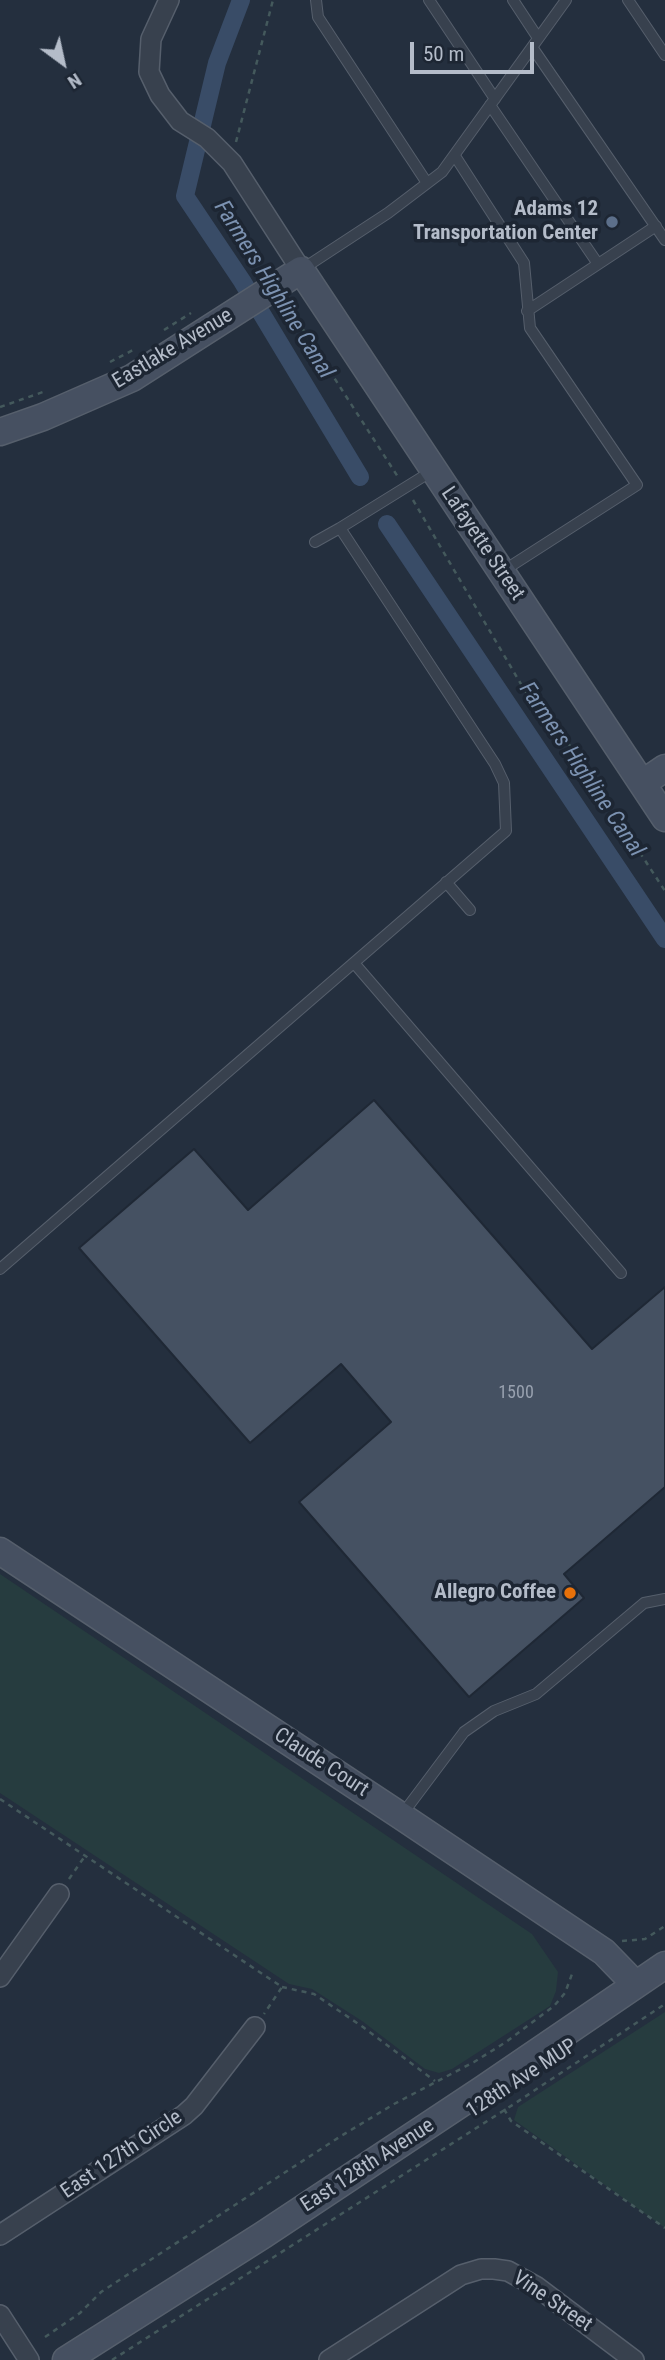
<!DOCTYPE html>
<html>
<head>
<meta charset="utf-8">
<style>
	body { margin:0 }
	#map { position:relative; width:665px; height:2360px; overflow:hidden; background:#242f3e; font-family:"Roboto Condensed",sans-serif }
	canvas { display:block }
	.north { position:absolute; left:28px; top:28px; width:70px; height:70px; -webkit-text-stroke:5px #1d2633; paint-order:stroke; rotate:147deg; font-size:19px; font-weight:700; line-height:28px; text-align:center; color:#b4bcc9 }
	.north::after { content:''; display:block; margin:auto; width:24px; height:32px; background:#b4bcc9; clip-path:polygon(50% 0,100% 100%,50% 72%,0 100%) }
	.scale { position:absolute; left:410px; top:42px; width:124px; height:32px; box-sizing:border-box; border:4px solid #b4bcc9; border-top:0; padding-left:9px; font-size:21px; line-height:24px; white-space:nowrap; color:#b4bcc9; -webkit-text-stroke:5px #1d2633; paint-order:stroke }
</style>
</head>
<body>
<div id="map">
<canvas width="665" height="2360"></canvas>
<div class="north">N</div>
<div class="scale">50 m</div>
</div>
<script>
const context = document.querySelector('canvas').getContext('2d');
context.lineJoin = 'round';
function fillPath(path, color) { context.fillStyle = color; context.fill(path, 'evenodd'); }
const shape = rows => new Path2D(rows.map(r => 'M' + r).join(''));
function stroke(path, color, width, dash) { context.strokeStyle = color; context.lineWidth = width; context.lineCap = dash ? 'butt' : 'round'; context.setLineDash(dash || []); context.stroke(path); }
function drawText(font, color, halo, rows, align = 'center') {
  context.font = font + ' "Roboto Condensed",sans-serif'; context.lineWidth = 7; context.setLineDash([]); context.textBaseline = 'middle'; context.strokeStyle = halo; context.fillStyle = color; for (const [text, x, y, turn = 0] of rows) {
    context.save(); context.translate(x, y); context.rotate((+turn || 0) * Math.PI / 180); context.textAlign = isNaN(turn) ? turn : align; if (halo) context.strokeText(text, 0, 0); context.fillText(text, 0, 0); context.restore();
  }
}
fillPath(shape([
	[0,1574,532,1934,558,1972,556,1991,550,2006,452,2069,439,2073,425,2069,362,2021,312,1989,289,1984,0,1793],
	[665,2012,665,2228,514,2120,518,2107]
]), '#263c3f');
stroke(shape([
	[241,0,217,63,185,196,242,281,360,477],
	[387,524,665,939]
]), '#394c67', 18);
const building = shape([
	[374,1100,592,1349,665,1287,665,1487,564,1574,584,1598,469,1697,299,1502,391,1422,341,1364,250,1443,79,1248,194,1149,248,1210,374,1100]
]);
fillPath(building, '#455162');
stroke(building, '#1f2835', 2);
const lane = shape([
	[316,0,318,17,427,183],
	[429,0,495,99],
	[513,0,538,38],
	[628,0,665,55],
	[532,47,665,240],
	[490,105,598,264],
	[455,156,524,263,530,328,637,485,503,571],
	[301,270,388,213,442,172,566,0],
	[527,311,656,226],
	[315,542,340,528],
	[446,882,470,910],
	[354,963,621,1273],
	[0,1269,506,831,504,783,495,764,340,528,432,471],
	[401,1816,464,1732,494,1711,536,1694,644,1603,665,1599]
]);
const street = shape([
	[169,0,151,39,149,72,160,95,180,121,207,138,232,163,301,270],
	[0,1977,59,1894],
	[0,2235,184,2115,194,2106,255,2027],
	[0,2315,29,2360],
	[329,2360,461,2275,481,2269,494,2269,508,2271,537,2287,634,2360]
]);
const secondary = shape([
	[0,432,43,417,132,378,301,270,665,818],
	[643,783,665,768],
	[0,1551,401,1816,604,1952,635,1984],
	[66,2360,263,2235,483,2089,665,1965]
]);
stroke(lane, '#565f6c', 12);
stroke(street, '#565f6c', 22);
stroke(secondary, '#565f6c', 29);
stroke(shape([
	[236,142,273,0],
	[286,303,398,477],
	[164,330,191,313],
	[110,362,135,349],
	[0,407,43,392],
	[413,500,525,691,555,723,665,891],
	[0,1799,282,1987,264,2014],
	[69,1879,85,1856],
	[622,1941,645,1939,665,1926],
	[282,1987,314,1994,363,2027,435,2081],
	[504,2109,511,2121,665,2228],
	[45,2337,80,2313,101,2292,341,2136,394,2104,474,2062,506,2042,554,2006,565,1993,572,1974],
	[112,2360,514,2104,665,2004]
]), '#44595c', 2.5, [5, 5]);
stroke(lane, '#38414e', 10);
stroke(street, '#38414e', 19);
stroke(secondary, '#465061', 26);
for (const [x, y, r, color] of [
	[612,222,7,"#5c6f8a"],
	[570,1593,7,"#e8710a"]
]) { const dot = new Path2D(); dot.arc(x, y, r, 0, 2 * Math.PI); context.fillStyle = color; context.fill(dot); stroke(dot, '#1d2633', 2.5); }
drawText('18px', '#98a1af', null, [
	["1500",516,1393]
]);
drawText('bold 21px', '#b4bcc9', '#1d2633', [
	["Adams 12",598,210],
	["Transportation Center",598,234],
	["Allegro Coffee",556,1593]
], 'right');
drawText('21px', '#b4bcc9', '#1d2633', [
	["Eastlake Avenue",173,349,-31],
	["Lafayette Street",482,544,56],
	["Claude Court",321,1763,33],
	["128th Ave MUP",522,2079,-33],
	["East 127th Circle",122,2155,-34],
	["East 128th Avenue",368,2166,-33],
	["Vine Street",552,2302,34]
]);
drawText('italic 23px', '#7c92b1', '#1d2633', [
	["Farmers Highline Canal",273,290,58],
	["Farmers Highline Canal",581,770,56]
]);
</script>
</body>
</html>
